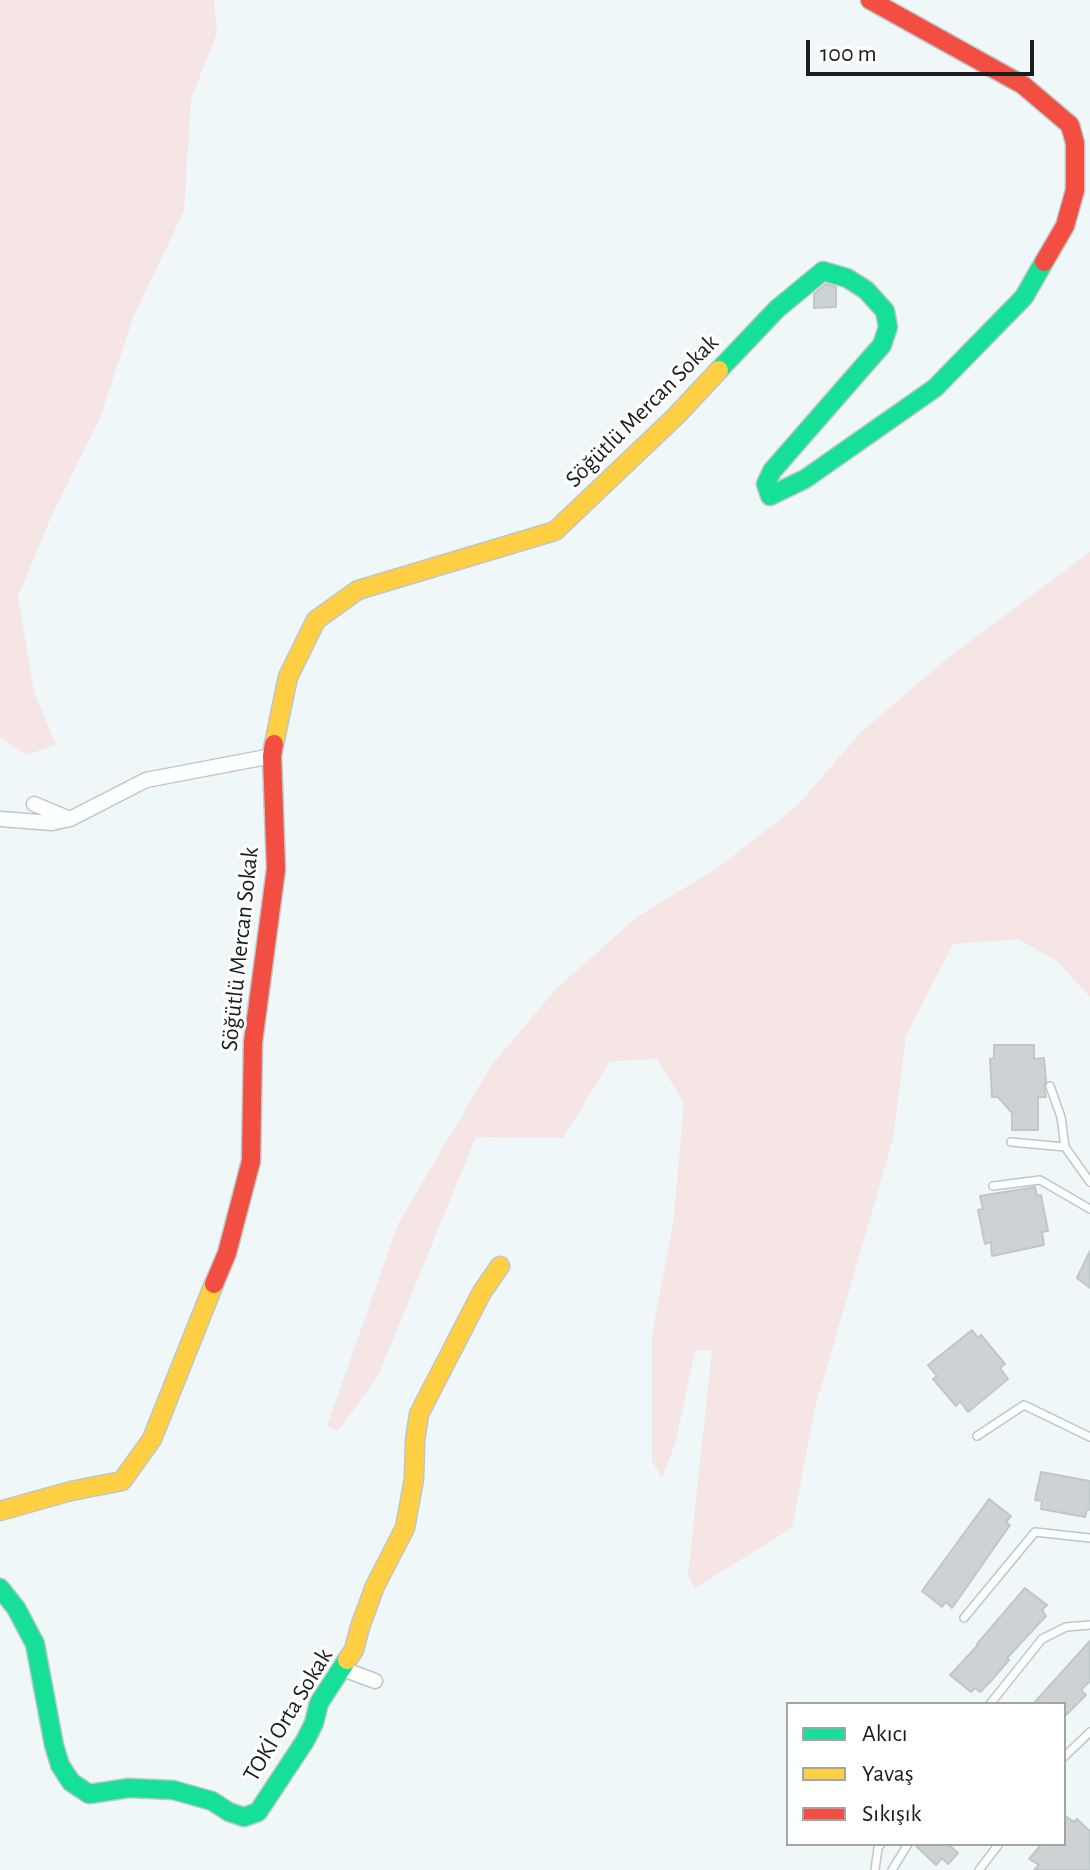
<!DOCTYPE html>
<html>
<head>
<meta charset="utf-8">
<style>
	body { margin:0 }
	#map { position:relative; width:1090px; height:1870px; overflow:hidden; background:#eff7f9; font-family:"Alegreya Sans",sans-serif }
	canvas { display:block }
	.legend { position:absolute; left:786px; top:1702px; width:280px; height:144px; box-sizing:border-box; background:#fff; border:2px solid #a3a5a5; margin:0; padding:10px 14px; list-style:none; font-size:24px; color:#181d1e }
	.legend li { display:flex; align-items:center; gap:16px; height:40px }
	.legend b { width:40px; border:2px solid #a3a5a5 }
	.scale { position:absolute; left:806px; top:40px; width:228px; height:36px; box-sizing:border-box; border:4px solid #181d1e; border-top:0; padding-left:10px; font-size:24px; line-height:28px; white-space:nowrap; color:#181d1e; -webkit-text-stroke:6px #fff; paint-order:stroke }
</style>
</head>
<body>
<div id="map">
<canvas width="1090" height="1870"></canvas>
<ul class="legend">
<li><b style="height:10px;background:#16e098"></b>Akıcı</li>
<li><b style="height:10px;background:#ffcf43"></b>Yavaş</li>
<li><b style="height:10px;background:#f24e42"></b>Sıkışık</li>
</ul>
<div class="scale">100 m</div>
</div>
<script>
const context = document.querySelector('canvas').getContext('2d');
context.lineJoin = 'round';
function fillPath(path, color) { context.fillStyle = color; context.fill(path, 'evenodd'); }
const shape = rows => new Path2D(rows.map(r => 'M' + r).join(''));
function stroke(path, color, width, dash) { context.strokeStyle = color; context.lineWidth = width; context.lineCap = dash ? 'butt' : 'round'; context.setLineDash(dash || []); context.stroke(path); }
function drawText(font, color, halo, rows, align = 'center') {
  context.font = font + ' "Alegreya Sans",sans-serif'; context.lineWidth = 6; context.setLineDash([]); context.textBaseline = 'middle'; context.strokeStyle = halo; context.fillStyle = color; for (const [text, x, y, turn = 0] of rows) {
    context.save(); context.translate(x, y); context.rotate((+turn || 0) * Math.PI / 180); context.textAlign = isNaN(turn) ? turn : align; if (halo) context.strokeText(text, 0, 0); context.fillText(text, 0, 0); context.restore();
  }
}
fillPath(shape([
	[0,0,214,0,217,33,191,99,184,211,134,315,100,418,51,517,18,596,34,692,56,745,26,755,0,737],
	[1090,552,1090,997,1059,963,1019,939,953,944,906,1036,893,1139,815,1408,792,1528,695,1588,688,1575,712,1350,695,1350,676,1441,662,1478,652,1461,652,1334,673,1225,684,1103,657,1059,610,1061,563,1138,476,1137,378,1376,338,1431,327,1426,398,1224,491,1066,556,989,637,917,719,867,797,806,860,733,949,657]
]), '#f5e5e4');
const building = shape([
	[826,284,836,287,836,307,814,308,814,294,826,284],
	[994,1045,1034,1045,1034,1059,1044,1058,1046,1081,1044,1086,1046,1097,1038,1097,1038,1130,1012,1130,1012,1113,998,1097,992,1097,990,1059,994,1058,994,1045],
	[1035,1187,1037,1196,1041,1195,1048,1231,1042,1232,1044,1245,992,1256,991,1242,985,1244,978,1210,983,1209,980,1196,1035,1187],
	[1090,1251,1090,1288,1077,1278,1090,1251],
	[972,1330,978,1338,981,1335,1005,1364,1000,1368,1008,1379,968,1412,960,1401,956,1406,933,1379,937,1376,928,1365,972,1330],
	[1041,1472,1090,1481,1090,1510,1087,1509,1085,1517,1041,1509,1042,1501,1035,1500,1041,1472],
	[989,1499,1011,1516,1006,1522,1010,1525,952,1608,946,1602,942,1607,922,1591,989,1499],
	[1025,1588,1047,1605,1042,1610,1046,1616,1007,1658,1009,1660,990,1682,980,1692,975,1688,971,1692,950,1675,978,1645,977,1644,1025,1588],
	[1090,1641,1090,1681,1081,1690,1086,1695,1064,1717,1064,1704,1033,1704,1090,1641],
	[1064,1815,1074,1822,1077,1819,1090,1831,1090,1870,1034,1870,1039,1865,1029,1859,1042,1844,1064,1844,1064,1815],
	[914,1844,948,1844,958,1853,948,1864,942,1858,936,1865,914,1844]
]);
fillPath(building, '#cdd3d5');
stroke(building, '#c0c7c8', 2);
const lane = shape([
	[1050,1086,1061,1117,1065,1147],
	[1011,1142,1065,1147,1090,1182],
	[993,1186,1040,1180,1090,1209],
	[977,1436,1024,1405,1090,1437],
	[964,1618,1035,1532,1090,1538],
	[990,1704,1042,1639,1066,1627,1090,1625],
	[1064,1757,1090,1732],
	[875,1870,878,1848,881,1844],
	[892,1870,908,1844],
	[979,1870,999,1844]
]);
const street = shape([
	[34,804,70,819],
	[0,819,52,823,70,819,146,780,272,756],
	[343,1669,375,1681]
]);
const fast = shape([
	[719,370,777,309,823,271,847,278,866,290,885,311,888,327,882,345,772,471,766,484,770,496,805,479,935,388,1024,297,1044,262],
	[0,1588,16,1608,35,1644,54,1745,60,1765,71,1782,89,1794,129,1788,173,1790,212,1801,229,1812,244,1817,258,1812,305,1741,314,1723,319,1703,347,1660]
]);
const slow = shape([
	[274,744,288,677,316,620,358,590,555,531,676,416,719,370],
	[0,1511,71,1491,122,1481,152,1439,214,1284],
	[347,1660,354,1650,360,1627,375,1586,405,1528,414,1479,415,1441,419,1414,482,1292,500,1266]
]);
const jam = shape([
	[870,0,1023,85,1070,125,1075,143,1075,190,1065,226,1044,262],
	[214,1284,227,1253,251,1161,253,1042,276,869,272,756,274,744]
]);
stroke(lane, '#c0c6c8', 10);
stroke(street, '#c0c6c8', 17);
stroke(fast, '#c0c6c8', 21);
stroke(slow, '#c0c6c8', 21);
stroke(jam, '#c0c6c8', 21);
stroke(lane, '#fdfefe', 7);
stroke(street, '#fdfefe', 14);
stroke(fast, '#16e098', 18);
stroke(slow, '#ffcf43', 18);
stroke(jam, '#f24e42', 18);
drawText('24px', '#181d1e', '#fff', [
	["Söğütlü Mercan Sokak",642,411,-45],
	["Söğütlü Mercan Sokak",240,949,-84],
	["TOKİ Orta Sokak",288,1715,-59]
]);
</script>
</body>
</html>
